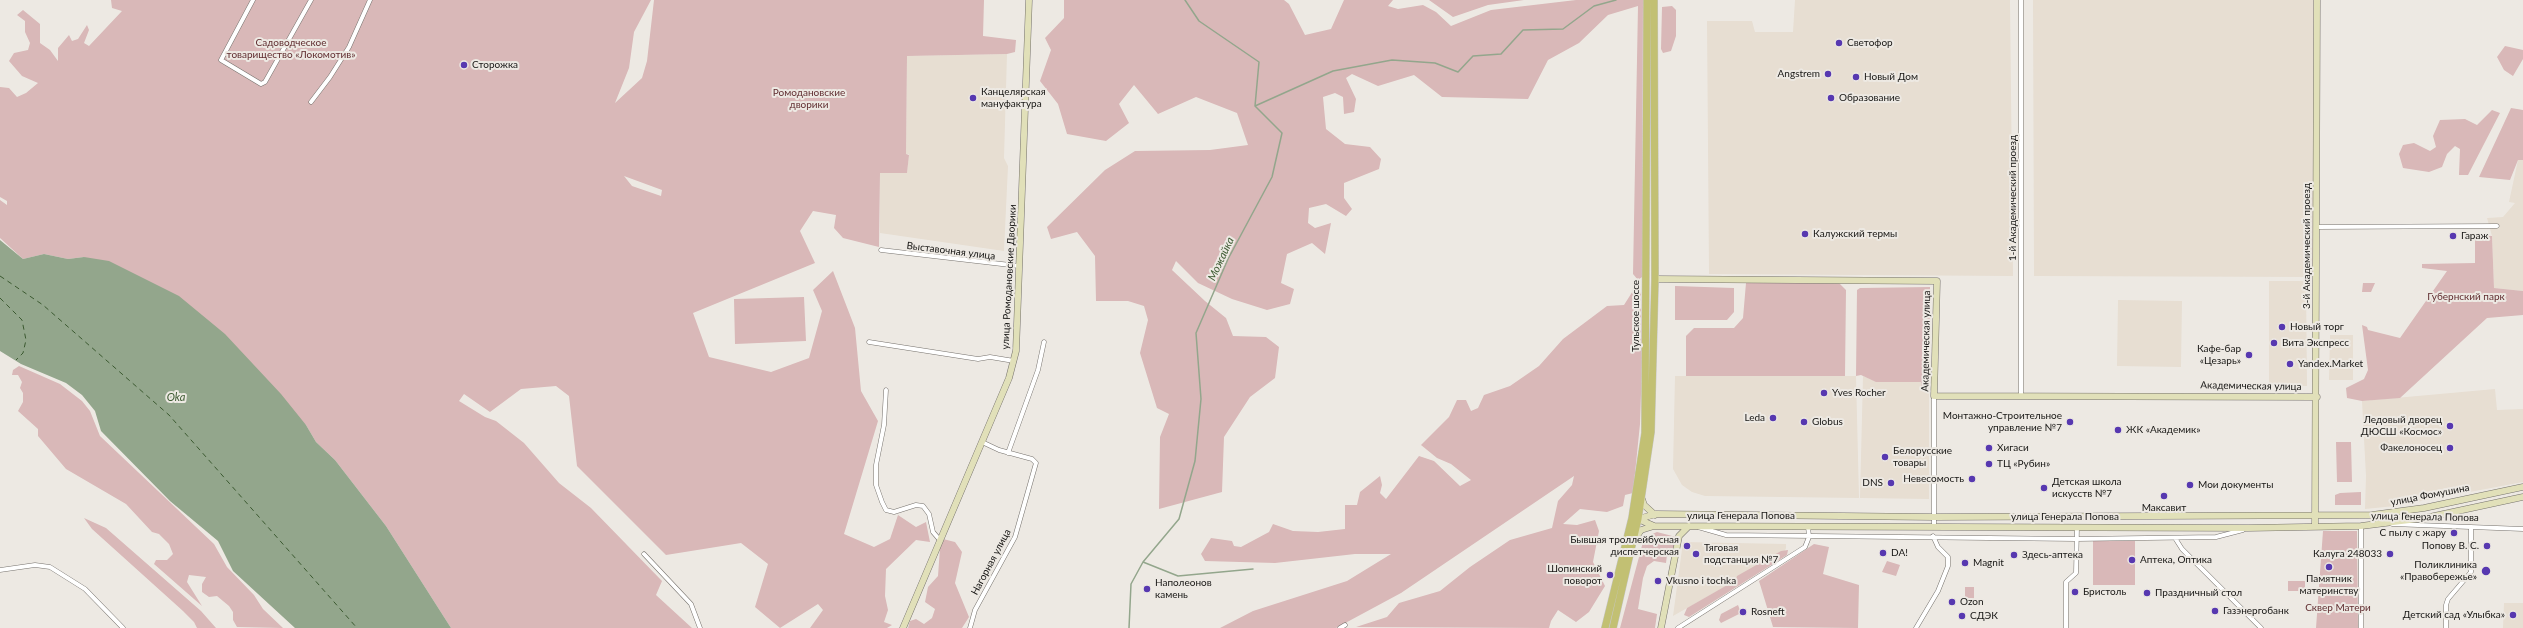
<!DOCTYPE html>
<html>
<head>
<meta charset="utf-8">
<style>
	body { margin:0 }
	canvas { display:block; background:#ede9e3 }
</style>
</head>
<body>
<canvas width="2523" height="628"></canvas>
<script>
const context = document.querySelector('canvas').getContext('2d');
context.lineJoin = 'round';
function fillPath(path, color) { context.fillStyle = color; context.fill(path, 'evenodd'); }
const shape = rows => new Path2D(rows.map(r => 'M' + r).join(''));
function stroke(path, color, width, dash) { context.strokeStyle = color; context.lineWidth = width; context.lineCap = dash ? 'butt' : 'round'; context.setLineDash(dash || []); context.stroke(path); }
function drawText(font, color, halo, rows, align = 'center') {
  context.font = font + ' Lato,sans-serif'; context.lineWidth = 4; context.setLineDash([]); context.textBaseline = 'middle'; context.strokeStyle = halo; context.fillStyle = color; for (const [text, x, y, turn = 0] of rows) {
    context.save(); context.translate(x, y); context.rotate((+turn || 0) * Math.PI / 180); context.textAlign = isNaN(turn) ? turn : align; if (halo) context.strokeText(text, 0, 0); context.fillText(text, 0, 0); context.restore();
  }
}
fillPath(shape([
	[1795,0,2010,0,2013,276,1709,274,1707,21,1752,21,1755,32,1793,32],
	[2033,0,2314,0,2313,277,2034,276],
	[1007,54,1004,158,1008,166,1004,251,880,233,880,173,907,173,909,154,906,154,907,56],
	[2518,160,2523,160,2523,291,2494,288,2492,236,2487,218,2503,217,2515,203,2509,202],
	[2269,281,2306,281,2307,386,2269,386],
	[2118,300,2182,301,2181,367,2117,366],
	[2330,335,2353,335,2353,380,2329,380],
	[1675,376,1856,376,1859,498,1705,496,1692,492,1682,485,1673,469],
	[1863,376,1877,382,1921,382,1921,388,1929,388,1929,499,1860,498],
	[2495,389,2497,410,2523,409,2523,482,2395,506,2365,509,2366,476,2362,401],
	[1683,542,1786,544,1786,548,1784,553,1673,616],
	[2504,603,2523,603,2523,628,2503,628]
]), '#e7ded2');
fillPath(shape([
	[111,0,651,0,634,32,629,68,615,103,642,78,647,61,654,0,984,0,983,36,1016,40,1015,52,1007,54,907,56,906,154,909,155,907,173,880,173,879,247,843,238,834,228,836,215,813,211,800,231,815,263,693,313,709,357,771,372,809,358,822,311,813,290,833,271,855,328,861,391,878,421,844,534,874,547,890,539,898,515,916,527,926,522,930,542,916,540,886,569,885,596,888,610,884,622,892,625,887,628,810,628,823,610,818,604,780,628,755,607,768,564,741,543,666,555,577,466,569,396,556,386,521,389,490,412,464,394,459,401,485,417,496,421,524,443,559,483,591,508,662,581,656,595,692,628,451,628,386,526,335,460,316,442,306,425,84,257,68,259,44,254,23,259,0,238,0,200,7,205,7,201,0,197,0,87,9,88,17,97,26,93,38,83,22,76,9,61,14,53,28,50,30,43,25,32,25,21,17,15,23,10,40,24,40,43,50,50,58,61,58,48,69,35,72,41,78,39,87,25,89,30,84,43,89,46,122,11,112,8],
	[624,176,662,190,661,196,632,186],
	[1064,0,1284,0,1289,4,1305,35,1331,29,1344,0,1393,0,1388,6,1398,9,1423,5,1436,12,1451,26,1491,10,1576,0,1643,0,1642,277,1638,280,1633,274,1638,6,1608,15,1579,43,1548,60,1528,99,1442,97,1414,75,1378,86,1352,74,1346,78,1356,99,1354,112,1344,114,1343,97,1335,93,1323,97,1326,129,1345,144,1370,147,1381,159,1379,169,1344,183,1344,198,1352,209,1346,216,1326,204,1309,208,1308,223,1315,228,1331,223,1325,254,1312,243,1287,254,1281,283,1294,289,1290,304,1267,310,1232,299,1198,283,1176,261,1172,270,1205,301,1226,318,1233,336,1266,337,1279,347,1275,378,1250,397,1224,437,1222,492,1159,509,1160,437,1169,414,1157,408,1140,353,1148,320,1144,306,1128,301,1096,301,1095,256,1077,232,1051,239,1047,227,1105,170,1135,151,1210,150,1248,145,1237,113,1196,97,1158,114,1134,85,1119,104,1129,123,1106,141,1067,134,1058,104,1040,81,1051,50,1045,38,1064,18],
	[1429,0,1524,0,1488,5,1453,17],
	[1672,6,1676,10,1676,36,1671,51,1663,53,1661,49,1662,7],
	[2505,46,2523,50,2523,59,2513,76,2504,70,2497,57],
	[2511,108,2523,110,2523,160,2518,160,2510,180,2479,177],
	[2492,110,2500,113,2468,175,2459,175,2460,149,2455,146,2447,154,2442,167,2429,172,2403,168,2399,154,2403,145,2414,143,2430,151,2436,147,2433,136,2440,120,2465,119,2477,125],
	[2475,235,2492,236,2494,288,2523,291,2523,315,2487,318,2400,398,2362,401,2347,398,2346,388,2364,379,2368,370,2362,325,2367,327,2368,330,2400,338,2447,271,2422,268,2422,264,2475,263],
	[1746,283,1839,283,1846,290,1845,376,1686,376,1686,336,1694,328,1734,328,1743,318],
	[2363,283,2375,283,2371,292,2362,292],
	[1636,286,1641,292,1642,363,1640,424,1633,493,1625,495,1623,506,1607,512,1580,509,1563,524,1577,525,1595,520,1599,531,1593,562,1605,586,1589,612,1576,622,1558,610,1551,621,1549,628,1356,627,1387,617,1399,603,1440,591,1470,567,1510,540,1552,528,1558,501,1572,485,1574,476,1401,593,1336,628,1220,628,1253,611,1347,581,1391,554,1355,554,1275,563,1205,561,1201,554,1211,538,1232,541,1234,546,1241,547,1269,532,1273,524,1293,531,1318,532,1345,529,1345,505,1357,505,1360,492,1380,476,1382,485,1380,493,1386,499,1419,456,1434,461,1460,486,1471,480,1451,464,1437,458,1421,445,1449,417,1457,400,1466,400,1471,411,1478,408,1484,395,1510,386,1539,366,1563,339,1607,306,1624,305],
	[1675,286,1734,288,1734,312,1727,320,1675,320],
	[1930,287,1929,388,1921,388,1921,382,1876,382,1861,375,1856,376,1857,290,1860,288],
	[804,297,806,341,735,344,734,299],
	[19,366,60,384,82,401,90,411,100,436,214,544,227,567,254,595,263,609,283,628,237,627,233,620,233,612,229,606,217,596,209,597,202,592,202,584,206,577,189,575,187,582,202,606,154,564,156,560,167,560,173,554,169,544,159,534,152,532,126,504,66,469,38,436,38,429,18,411,23,402,23,393,20,388,22,382,18,375,12,375,13,370],
	[2336,442,2351,442,2352,482,2337,482],
	[2361,492,2361,505,2335,505,2335,495,2340,493],
	[84,518,106,528,201,611,216,628,197,628,194,622,183,611,92,529],
	[2323,531,2357,531,2358,628,2316,628],
	[1657,532,1676,537,1674,547,1667,555,1666,563,1654,561,1647,566,1643,578,1638,609,1657,614,1655,628,1620,628,1643,542,1648,536],
	[943,539,955,542,962,552,955,583,969,617,962,628,908,628,910,621,916,619,924,624,932,618,935,609,925,602,928,587,938,576,940,548],
	[2093,541,2135,541,2135,585,2093,585],
	[1814,544,1829,547,1823,574,1859,585,1858,628,1773,627,1759,581],
	[1788,550,1787,555,1689,617,1684,615,1687,608,1736,580,1737,576,1781,551],
	[1887,561,1900,565,1896,576,1882,572],
	[2288,581,2305,581,2305,591,2288,591],
	[1965,587,1974,587,1974,605,1965,605],
	[1738,605,1741,613,1721,623,1719,620,1721,614]
]), '#d9b8b8');
fillPath(shape([
	[0,240,23,259,44,254,68,259,84,257,109,261,179,296,225,334,281,394,306,425,316,442,335,460,386,526,451,628,295,628,233,571,218,541,170,501,101,431,95,411,82,395,66,383,21,364,0,351]
]), '#93a68c');
stroke(shape([
	[1255,106,1333,71,1392,60,1435,63,1458,72,1473,56,1501,54,1523,30,1563,29,1594,6,1616,0],
	[1143,562,1179,519,1195,461,1201,399,1196,333,1228,259,1272,177,1282,133,1255,106,1259,62,1199,21,1185,0],
	[1129,628,1131,584,1143,562,1178,576,1253,569]
]), '#93a68c', 1.5);
stroke(shape([
	[0,276,43,305,169,415,357,628],
	[0,298,22,320,26,340,23,353,16,360]
]), '#3c5a31', 1, [5, 4]);
const street = shape([
	[253,0,221,60,261,84,265,82,311,0],
	[311,102,330,77,349,47,370,0],
	[2317,227,2497,226],
	[881,250,1019,266],
	[869,342,978,359,990,357,1014,361],
	[886,390,884,425,876,465,876,485,882,502,886,510,894,512,916,505,923,506,929,514,933,532,939,539],
	[1934,396,1934,527],
	[2021,396,2021,0],
	[1008,453,1038,370,1044,342],
	[2392,524,2523,529],
	[2361,526,2361,628],
	[1698,527,1726,535,2076,539,2216,537,2243,530],
	[2175,538,2182,549,2261,628],
	[644,554,691,604,700,628],
	[0,570,35,565,50,567,85,589,123,628],
	[970,628,975,610,1015,537,1036,463,1032,459,999,450,982,442],
	[1340,628,1345,625],
	[1678,628,1805,547,1809,537,1808,526],
	[1916,628,1938,591,1948,566,1948,557,1938,547,1933,536],
	[2066,628,2066,582,2076,573,2077,527],
	[2446,628,2446,605,2448,599,2471,572,2471,528]
]);
const secondary = shape([
	[1655,279,1937,281,1934,396,2317,397],
	[1642,499,1644,505,1655,515],
	[1638,519,1654,526,2248,528,2361,526,2425,518,2523,497],
	[1638,519,1656,514,1934,517,2372,515,2424,508,2523,487],
	[2315,527,2317,0],
	[1635,539,1641,530,1654,526],
	[903,628,1009,378,1016,351,1029,0],
	[1661,628,1679,536,1689,526]
]);
const primary = shape([
	[1605,628,1632,518,1645,433,1647,0],
	[1613,628,1638,519,1651,432,1655,279,1654,0]
]);
stroke(street, '#76726d', 5);
stroke(secondary, '#76726d', 7);
stroke(primary, '#c7c7c7', 8);
stroke(street, '#fff', 4);
stroke(secondary, '#e1e0b9', 6);
stroke(primary, '#c2c073', 7);
for (const [x, y, r, color] of [
	[1839,43,4,"#5738b0"],
	[464,65,4,"#5738b0"],
	[1828,74,4,"#5738b0"],
	[1856,77,4,"#5738b0"],
	[973,98,4,"#5738b0"],
	[1831,98,4,"#5738b0"],
	[1805,234,4,"#5738b0"],
	[2453,236,4,"#5738b0"],
	[2282,327,4,"#5738b0"],
	[2274,343,4,"#5738b0"],
	[2249,355,4,"#5738b0"],
	[2290,364,4,"#5738b0"],
	[1824,393,4,"#5738b0"],
	[1773,418,4,"#5738b0"],
	[1804,422,4,"#5738b0"],
	[2070,422,4,"#5738b0"],
	[2450,426,4,"#5738b0"],
	[2118,430,4,"#5738b0"],
	[1989,448,4,"#5738b0"],
	[2450,448,4,"#5738b0"],
	[1885,457,4,"#5738b0"],
	[1989,464,4,"#5738b0"],
	[1972,479,4,"#5738b0"],
	[1891,483,4,"#5738b0"],
	[2190,485,4,"#5738b0"],
	[2044,488,4,"#5738b0"],
	[2164,496,4,"#5738b0"],
	[2454,533,4,"#5738b0"],
	[1687,546,4,"#5738b0"],
	[2487,546,4,"#5738b0"],
	[1883,553,4,"#5738b0"],
	[1696,554,4,"#5738b0"],
	[2390,554,4,"#5738b0"],
	[2014,555,4,"#5738b0"],
	[2132,560,4,"#5738b0"],
	[1965,563,4,"#5738b0"],
	[2329,567,4,"#5738b0"],
	[2486,571,5,"#5738b0"],
	[1610,575,4,"#5738b0"],
	[1658,581,4,"#5738b0"],
	[1147,589,4,"#5738b0"],
	[2075,592,4,"#5738b0"],
	[2147,593,4,"#5738b0"],
	[1952,602,4,"#5738b0"],
	[2215,611,4,"#5738b0"],
	[1743,612,4,"#5738b0"],
	[2513,615,4,"#5738b0"],
	[1962,616,4,"#5738b0"]
]) { const dot = new Path2D(); dot.arc(x, y, r, 0, 2 * Math.PI); context.fillStyle = color; context.fill(dot); stroke(dot, '#ede9e3', 1.5); }
drawText('10px', '#602d30', '#ede9e3', [
	["Садоводческое",291,43],
	["товарищество «Локомотив»",291,55],
	["Ромодановские",809,93],
	["дворики",809,105],
	["Губернский парк",2466,297],
	["Сквер Матери",2338,608]
]);
drawText('10px', '#171614', '#ede9e3', [
	["Светофор",1847,43],
	["Сторожка",472,65],
	["Angstrem",1820,74,"right"],
	["Новый Дом",1864,77],
	["Канцелярская",981,92],
	["мануфактура",981,104],
	["Образование",1839,98],
	["Калужский термы",1813,234],
	["Гараж",2461,236],
	["Новый торг",2290,327],
	["Вита Экспресс",2282,343],
	["Кафе-бар",2241,349,"right"],
	["«Цезарь»",2241,361,"right"],
	["Yandex.Market",2298,364],
	["Yves Rocher",1832,393],
	["Монтажно-Строительное",2062,416,"right"],
	["управление №7",2062,428,"right"],
	["Leda",1765,418,"right"],
	["Ледовый дворец",2442,420,"right"],
	["ДЮСШ «Космос»",2442,432,"right"],
	["Globus",1812,422],
	["ЖК «Академик»",2126,430],
	["Хигаси",1997,448],
	["Факелоносец",2442,448,"right"],
	["Белорусские",1893,451],
	["товары",1893,463],
	["ТЦ «Рубин»",1997,464],
	["Невесомость",1964,479,"right"],
	["Детская школа",2052,482],
	["искусств №7",2052,494],
	["DNS",1883,483,"right"],
	["Мои документы",2198,485],
	["Максавит",2164,508,"center"],
	["С пылу с жару",2446,533,"right"],
	["Бывшая троллейбусная",1679,540,"right"],
	["диспетчерская",1679,552,"right"],
	["Попову В. С.",2479,546,"right"],
	["Тяговая",1704,548],
	["подстанция №7",1704,560],
	["DA!",1891,553],
	["Калуга 248033",2382,554,"right"],
	["Здесь-аптека",2022,555],
	["Аптека, Оптика",2140,560],
	["Magnit",1973,563],
	["Поликлиника",2477,565,"right"],
	["«Правобережье»",2477,577,"right"],
	["Шопинский",1602,569,"right"],
	["поворот",1602,581,"right"],
	["Памятник",2329,579,"center"],
	["материнству",2329,591,"center"],
	["Vkusno i tochka",1666,581],
	["Наполеонов",1155,583],
	["камень",1155,595],
	["Бристоль",2083,592],
	["Праздничный стол",2155,593],
	["Ozon",1960,602],
	["Газэнергобанк",2223,611],
	["Rosneft",1751,612],
	["Детский сад «Улыбка»",2505,615,"right"],
	["СДЭК",1970,616]
], 'left');
drawText('10px', '#171614', '#ede9e3', [
	["1-й Академический проезд",2013,198,-90],
	["3-й Академический проезд",2307,246,-90],
	["Выставочная улица",951,251,7],
	["улица Ромодановские Дворики",1009,277,-87],
	["Тульское шоссе",1636,316,-90],
	["Академическая улица",1926,341,-89],
	["Академическая улица",2251,386,1],
	["улица Фомушина",2430,495,-11],
	["улица Генерала Попова",1741,516],
	["улица Генерала Попова",2065,517],
	["улица Генерала Попова",2425,517,1],
	["Нагорная улица",991,562,-62]
]);
drawText('italic 11px', '#3c5a31', '#ede9e3', [
	["Можайка",1221,259,-65],
	["Oka",176,397]
]);
</script>
</body>
</html>
